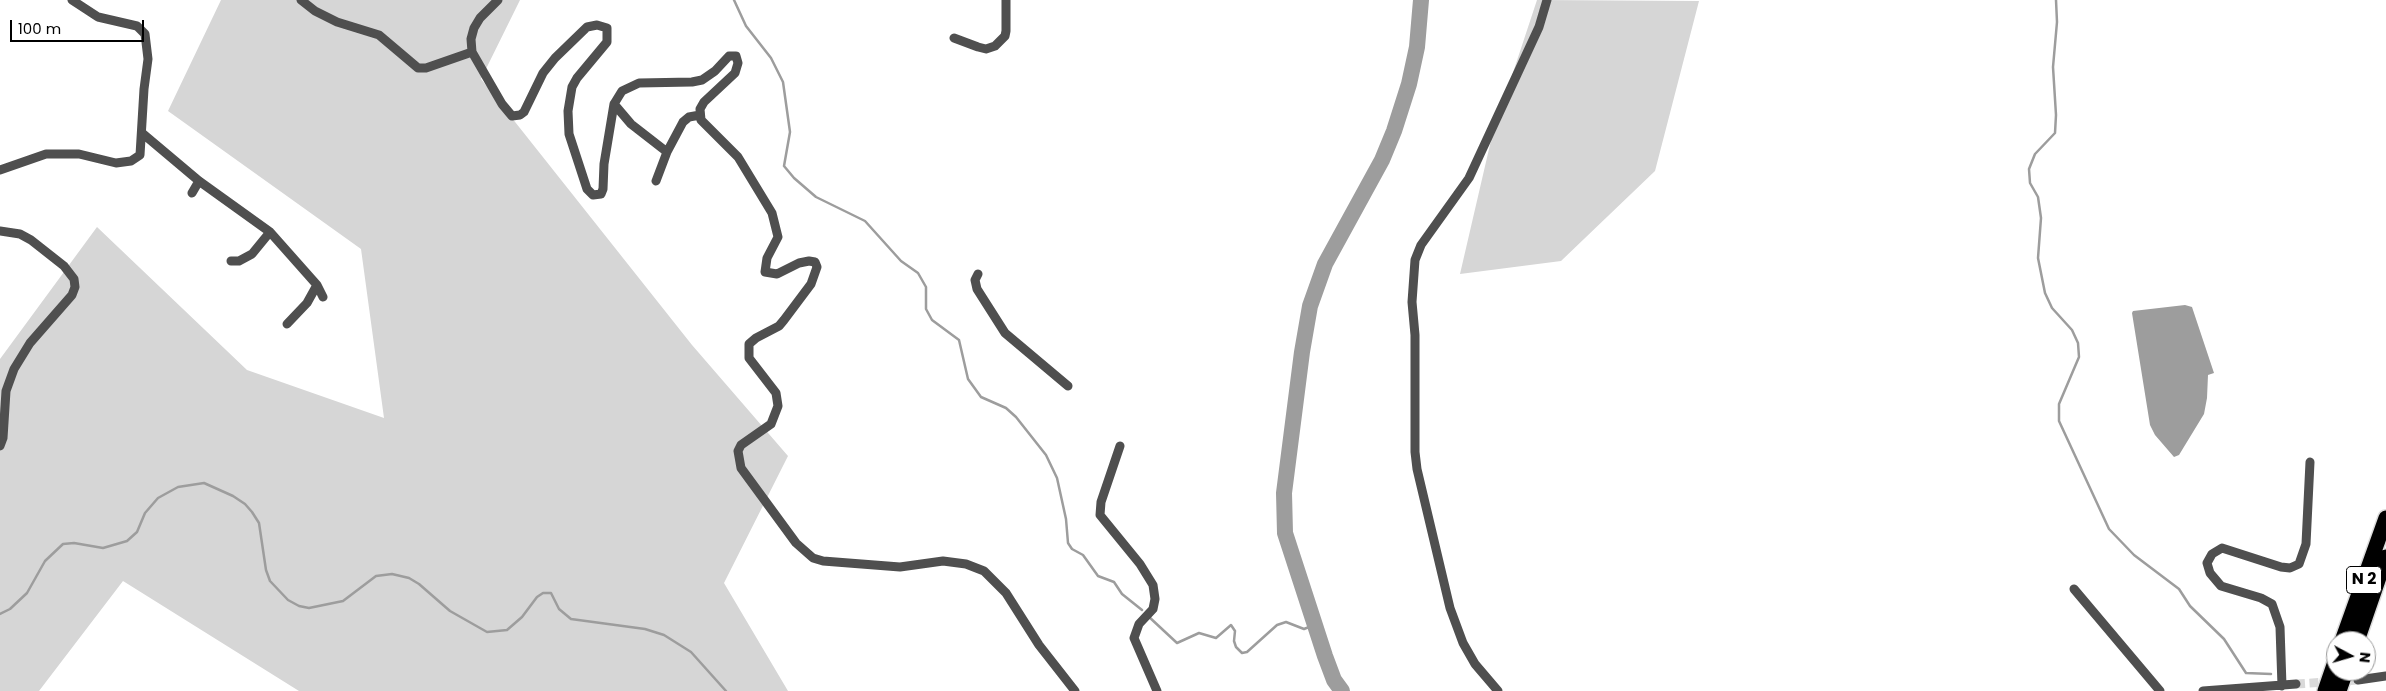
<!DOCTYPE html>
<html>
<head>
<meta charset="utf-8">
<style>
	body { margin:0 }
	#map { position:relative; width:2386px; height:691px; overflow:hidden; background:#fff; font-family:Poppins,sans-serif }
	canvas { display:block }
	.north { position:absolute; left:2326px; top:631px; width:50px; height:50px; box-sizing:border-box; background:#fff; border:1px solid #999; border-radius:50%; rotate:96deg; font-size:14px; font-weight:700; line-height:20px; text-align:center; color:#000 }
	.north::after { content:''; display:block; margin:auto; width:18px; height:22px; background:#000; clip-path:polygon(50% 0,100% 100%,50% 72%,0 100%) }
	.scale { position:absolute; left:10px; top:20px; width:134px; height:22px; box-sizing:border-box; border:2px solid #000; border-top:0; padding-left:6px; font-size:15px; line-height:18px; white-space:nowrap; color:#000; -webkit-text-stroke:4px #fff; paint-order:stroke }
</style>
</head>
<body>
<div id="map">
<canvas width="2386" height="691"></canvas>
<div class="north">N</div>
<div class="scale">100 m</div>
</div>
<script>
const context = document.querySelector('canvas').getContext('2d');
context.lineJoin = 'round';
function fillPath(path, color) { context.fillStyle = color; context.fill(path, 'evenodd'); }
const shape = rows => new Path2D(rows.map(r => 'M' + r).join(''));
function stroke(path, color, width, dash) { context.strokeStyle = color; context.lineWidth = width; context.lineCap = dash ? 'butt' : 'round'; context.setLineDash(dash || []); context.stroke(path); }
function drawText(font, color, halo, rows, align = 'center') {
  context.font = font + ' Poppins,sans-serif'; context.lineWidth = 4; context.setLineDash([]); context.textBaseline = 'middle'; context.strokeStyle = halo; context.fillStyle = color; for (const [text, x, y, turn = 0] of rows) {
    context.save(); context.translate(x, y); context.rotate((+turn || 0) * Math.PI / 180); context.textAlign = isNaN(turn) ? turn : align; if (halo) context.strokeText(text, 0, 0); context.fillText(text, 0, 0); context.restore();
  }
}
fillPath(shape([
	[221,0,520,0,481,79,692,345,788,456,724,583,788,691,299,691,123,581,39,691,0,691,0,359,97,227,247,370,384,418,361,249,168,111],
	[1537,0,1699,1,1655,171,1561,261,1460,274,1492,136]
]), '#d6d6d6');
fillPath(shape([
	[2185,305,2192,307,2214,373,2208,375,2207,398,2204,414,2179,455,2174,457,2155,435,2150,425,2132,313,2133,311]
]), '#9d9d9d');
stroke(shape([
	[734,0,746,26,771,58,783,82,790,132,784,166,794,178,816,197,865,221,901,261,918,273,926,287,926,309,932,320,959,340,968,379,981,397,1006,408,1016,417,1046,455,1057,478,1066,519,1068,543,1072,549,1083,555,1098,576,1114,582,1122,594,1142,610],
	[2056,0,2057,22,2053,67,2056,115,2055,133,2035,154,2029,169,2030,183,2038,197,2041,218,2038,258,2045,293,2052,308,2072,330,2078,343,2079,357,2059,404,2059,421,2109,529,2134,555,2179,589,2190,606,2224,639,2246,673,2271,674],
	[0,614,10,609,27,593,45,561,63,544,74,543,103,548,127,541,137,532,145,513,158,498,178,487,204,483,233,496,245,504,252,512,259,523,266,570,270,581,288,600,299,606,309,608,343,601,376,576,392,574,409,578,419,584,450,611,487,632,507,630,522,617,537,597,543,593,551,593,559,609,571,619,645,629,664,635,691,652,726,691],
	[1148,616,1177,643,1199,633,1216,638,1231,625,1235,631,1234,641,1236,647,1242,653,1247,652,1277,625,1286,622,1304,629,1314,625]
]), '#9d9d9d', 2.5);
stroke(shape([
	[1342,691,1334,680,1325,656,1285,533,1284,493,1302,352,1310,306,1325,264,1382,160,1394,131,1409,84,1417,47,1421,0]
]), '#9d9d9d', 16);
stroke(shape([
	[2296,684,2358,680]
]), '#d9d9d9', 9, [9, 4.5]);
const highway = shape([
	[2342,641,2386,518],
	[2357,641,2386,557],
	[2325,691,2336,659],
	[2339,691,2346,671]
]);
stroke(highway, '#dbdbdb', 18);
stroke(shape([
	[301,0,315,11,337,22,379,35,418,68,426,68,472,52],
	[498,0,480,18,474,28,471,39,472,52,502,104,512,116,520,115,524,112,543,73,555,58,587,27,597,25,607,28,607,42,577,78,572,87,568,111,569,134,587,189,593,195,601,194,603,189,604,164,614,104,622,91,639,83,692,82,702,80,715,71,729,56,736,56,738,63,735,73,704,102,700,109,701,120,738,157,772,213,778,237,767,258,765,272,777,274,799,263,809,261,815,262,817,267,811,284,784,320,779,326,756,338,749,344,749,358,776,393,778,406,771,424,741,445,738,451,741,468,796,543,813,558,823,561,900,567,943,561,966,564,984,571,1006,593,1039,645,1075,691],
	[954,38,978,47,986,49,995,46,1005,36,1006,31,1006,0],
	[614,104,631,124,667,152],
	[142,133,199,181,270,232,317,285,323,297],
	[0,170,46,154,79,154,116,163,131,161,140,155,144,89,148,59,145,34,137,26,98,17,72,0],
	[656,181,667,152,683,122,689,117,700,115],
	[192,193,199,181],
	[0,231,20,234,31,240,64,266,74,279,75,287,72,295,30,343,14,369,6,391,3,438,0,446],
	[231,261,239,261,252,254,270,232],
	[978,274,975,280,977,289,1005,333,1068,386],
	[287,324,307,303,317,285],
	[1120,446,1101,502,1100,515,1140,564,1153,585,1155,599,1153,609,1139,624,1134,638,1157,691],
	[2074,589,2160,691],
	[2358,680,2386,676],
	[2282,686,2280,627,2272,604,2261,598,2221,586,2210,573,2207,563,2212,554,2222,548,2281,567,2290,568,2299,564,2306,544,2310,462],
	[1498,691,1475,664,1463,643,1450,608,1417,469,1415,452,1415,335,1412,302,1415,260,1421,245,1469,178,1539,27,1547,0],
	[2203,691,2296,684]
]), '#4f4f4f', 9);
stroke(highway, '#000', 15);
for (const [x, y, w] of [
	[2364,580,35]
]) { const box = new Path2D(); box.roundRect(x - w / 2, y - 13.5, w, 27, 4); context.fillStyle = '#fff'; context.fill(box); stroke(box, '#000', 1); }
drawText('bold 16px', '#000', null, [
	["N 2",2364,580]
]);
</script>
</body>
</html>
